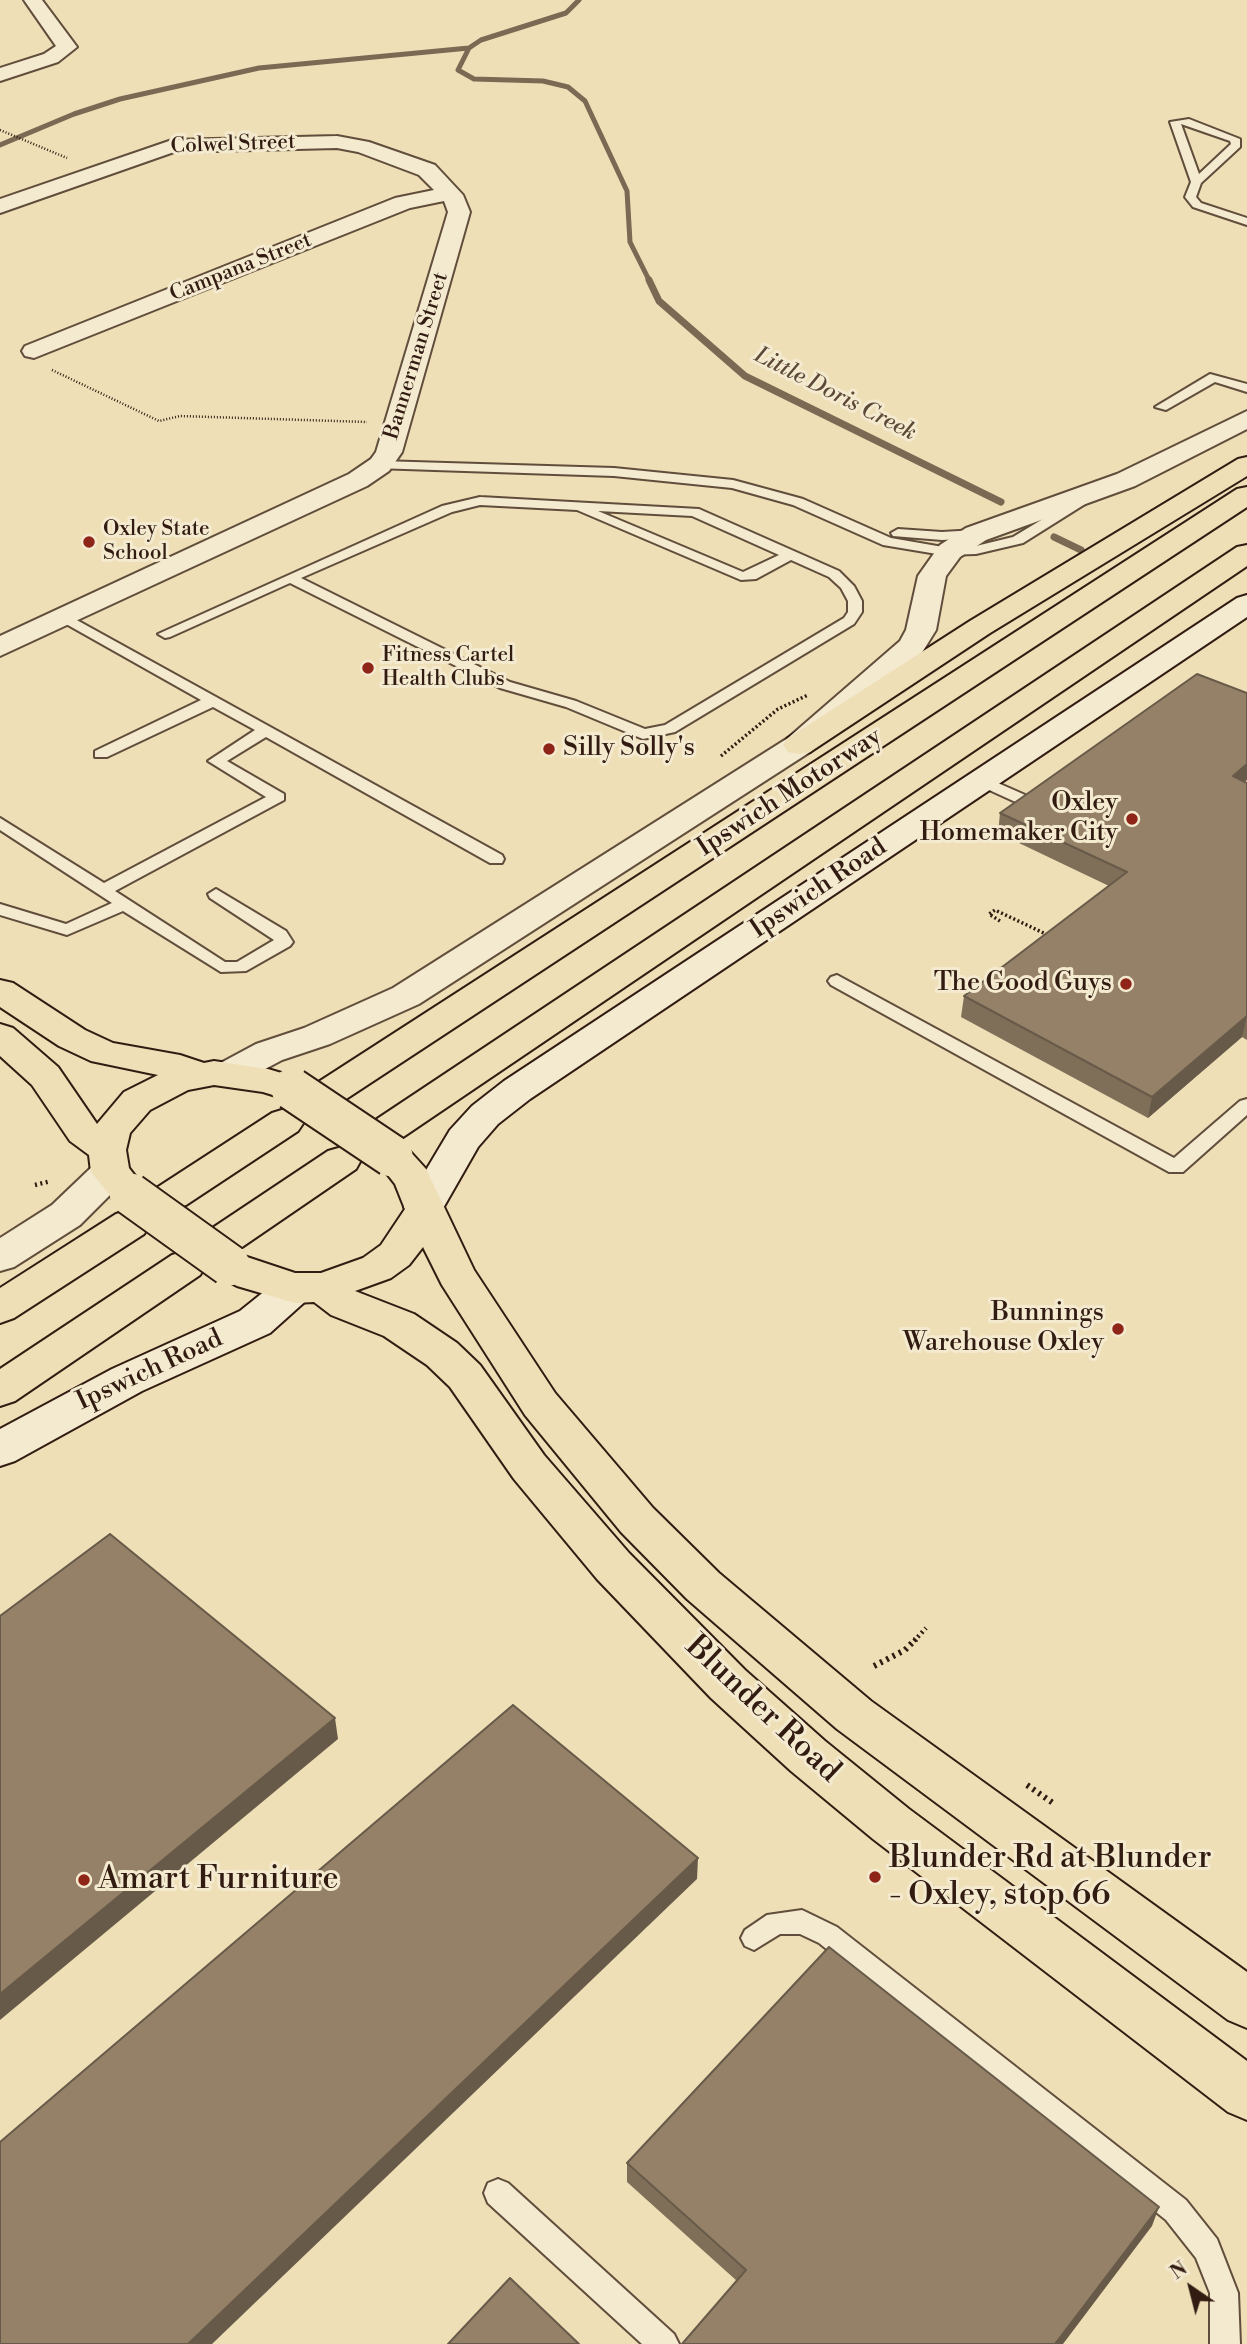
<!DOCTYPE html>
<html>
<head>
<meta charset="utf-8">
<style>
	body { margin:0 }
	#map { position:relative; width:1247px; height:2344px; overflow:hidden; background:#eedfb7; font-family:"Libre Bodoni",serif }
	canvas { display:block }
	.north { position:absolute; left:1156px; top:2253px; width:70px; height:70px; -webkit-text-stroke:5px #f4ead0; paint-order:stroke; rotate:325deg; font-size:19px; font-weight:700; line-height:28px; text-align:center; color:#321c12 }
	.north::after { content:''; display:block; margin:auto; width:24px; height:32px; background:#321c12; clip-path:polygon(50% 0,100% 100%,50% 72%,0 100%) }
</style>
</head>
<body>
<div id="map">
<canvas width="1247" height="2344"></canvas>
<div class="north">N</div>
</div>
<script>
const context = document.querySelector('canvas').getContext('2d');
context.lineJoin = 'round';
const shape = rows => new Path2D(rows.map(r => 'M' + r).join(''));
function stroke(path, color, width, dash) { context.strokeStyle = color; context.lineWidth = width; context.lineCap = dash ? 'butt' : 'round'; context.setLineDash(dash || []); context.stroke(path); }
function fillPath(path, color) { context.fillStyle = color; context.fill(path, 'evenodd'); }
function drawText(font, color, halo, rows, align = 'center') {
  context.font = font + ' "Libre Bodoni",serif'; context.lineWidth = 6; context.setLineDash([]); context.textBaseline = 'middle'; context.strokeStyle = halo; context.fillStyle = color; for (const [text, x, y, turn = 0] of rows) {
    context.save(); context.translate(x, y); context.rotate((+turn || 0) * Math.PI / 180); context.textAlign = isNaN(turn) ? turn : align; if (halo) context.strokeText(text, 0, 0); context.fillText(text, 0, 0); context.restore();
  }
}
stroke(shape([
	[579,0,566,13,481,40,469,48,458,70,474,79,543,81,568,87,585,101,627,191,630,242,650,282],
	[0,145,74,114,120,99,259,68,469,48]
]), '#7c6953', 5);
stroke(shape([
	[649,280,659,301,745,376,1001,502],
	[1054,537,1081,550]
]), '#7c6953', 7);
const service = shape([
	[1189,119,1240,139,1240,147,1201,183,1196,197,1201,203,1247,218,1247,225,1193,207,1185,197,1191,182,1170,122,1189,119],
	[1181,124,1230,141,1231,144,1199,174,1181,124],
	[1210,374,1247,384,1247,392,1215,382,1166,410,1155,407,1210,374],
	[380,461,614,468,733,480,803,499,891,538,943,547,976,546,1013,537,1081,496,1093,499,1023,543,976,554,943,555,883,545,793,505,732,488,614,476,375,468,375,462,380,461],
	[480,497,699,509,839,571,854,586,862,601,862,612,854,624,675,732,643,739,566,707,500,688,290,583,170,637,165,638,158,634,442,506,480,497],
	[480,505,577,510,741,580,756,579,791,560,829,577,841,588,848,601,848,612,844,618,665,725,645,729,576,701,510,682,301,578,452,512,480,505],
	[598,511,692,516,779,555,743,572,598,511],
	[898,529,942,532,976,530,983,534,976,538,942,540,893,536,891,533,898,529],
	[64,613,502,855,504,859,502,863,490,863,266,737,227,761,284,794,284,800,115,891,225,962,237,962,274,940,210,898,208,894,216,889,286,931,293,942,290,946,246,971,221,972,123,911,67,935,0,915,0,904,66,924,112,903,0,830,0,818,104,883,266,797,208,761,255,730,213,707,107,757,95,757,95,751,201,700,59,620,59,614,64,613],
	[982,776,1032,798,1034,801,1026,806,1020,804,976,784,976,778,982,776],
	[837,975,1174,1158,1240,1101,1247,1099,1247,1115,1183,1172,1169,1172,831,985,828,981,831,977,837,975],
	[802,1910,837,1927,1186,2200,1217,2239,1238,2293,1240,2344,1210,2344,1210,2293,1196,2258,1166,2220,819,1943,800,1934,780,1934,754,1950,745,1946,741,1938,745,1930,767,1915,802,1910],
	[498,2179,508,2183,674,2334,679,2344,642,2344,488,2203,484,2193,488,2183,498,2179]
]);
const minor = shape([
	[24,0,42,0,77,47,58,62,0,81,0,68,44,54,56,46,24,0],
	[337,136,369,142,435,165,463,195,470,212,402,452,389,471,367,486,0,656,0,636,349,474,371,459,376,452,448,212,444,201,410,208,34,358,25,356,22,351,25,346,395,198,434,190,419,175,358,152,337,148,174,152,0,213,0,199,172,140,337,136],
	[1247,411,1247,429,1135,486,986,540,960,557,946,576,936,630,923,651,904,672,810,752,419,1004,330,1044,282,1060,241,1082,228,1086,215,1082,210,1074,215,1066,256,1044,304,1028,393,988,788,738,900,641,906,630,918,576,940,545,966,528,1117,474,1247,411],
	[110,1159,124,1163,129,1172,124,1181,80,1225,14,1267,0,1271,0,1238,52,1205,96,1163,110,1159]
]);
const secondary = shape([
	[1247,595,1247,617,530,1099,498,1124,478,1147,438,1217,424,1221,410,1217,404,1207,450,1130,472,1106,504,1081,1237,598,1247,595],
	[295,1273,309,1278,315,1288,309,1298,270,1333,142,1391,15,1461,0,1466,0,1429,112,1369,240,1311,281,1278,295,1273]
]);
const primary = shape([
	[0,980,13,983,85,1030,113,1043,180,1055,204,1063,214,1061,268,1069,305,1080,311,1089,305,1098,292,1101,263,1092,214,1085,188,1090,150,1110,130,1133,126,1150,129,1168,149,1194,144,1203,130,1207,116,1203,91,1172,89,1155,70,1141,32,1085,0,1056,0,1024,13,1028,58,1067,97,1124,124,1092,158,1075,91,1061,59,1046,0,1007,0,980],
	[392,1143,406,1147,426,1169,474,1270,555,1393,653,1508,719,1573,871,1701,1247,1972,1247,2028,1228,2020,837,1729,687,1599,621,1532,525,1415,442,1285,423,1247,409,1265,391,1278,355,1291,414,1314,457,1343,480,1365,544,1455,629,1553,745,1670,825,1741,909,1809,1247,2061,1247,2120,1228,2112,873,1839,791,1771,711,1698,597,1579,514,1479,450,1387,427,1365,384,1336,331,1315,314,1302,295,1303,237,1286,215,1275,209,1265,215,1255,229,1251,295,1273,321,1273,363,1258,381,1245,405,1209,395,1184,373,1156,378,1147,392,1143]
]);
const motorway = shape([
	[1247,457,1247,476,990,633,810,752,799,754,788,752,783,745,788,738,970,621,1238,459,1247,457],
	[1247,487,1247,507,346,1099,333,1102,320,1099,314,1090,320,1081,1237,489,1247,487],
	[1247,545,1247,566,403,1137,390,1141,377,1137,371,1128,377,1119,1237,547,1247,545],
	[285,1109,298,1113,304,1122,298,1131,186,1205,172,1209,158,1205,153,1196,158,1187,272,1113,285,1109],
	[342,1147,356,1151,361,1160,356,1169,242,1247,228,1251,214,1247,208,1237,214,1227,328,1151,342,1147],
	[130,1210,144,1214,150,1224,144,1234,14,1318,0,1323,0,1288,116,1214,130,1210],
	[186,1251,200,1255,206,1265,200,1275,15,1401,0,1406,0,1369,172,1255,186,1251]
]);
stroke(service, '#614d3b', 4);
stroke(minor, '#614d3b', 4);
stroke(secondary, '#321c12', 4);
stroke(primary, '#321c12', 4);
stroke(motorway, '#321c12', 4);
stroke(shape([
	[0,130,67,158],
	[52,370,159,421,180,416,367,422]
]), '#321c12', 2.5, [1, 2]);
stroke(shape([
	[721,756,778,709,808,695],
	[1000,921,989,914,995,910,1050,936]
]), '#321c12', 3.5, [2, 2.5]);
stroke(shape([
	[35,1185,51,1181],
	[914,1641,926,1628]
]), '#321c12', 4.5, [2, 3.5]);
stroke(shape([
	[874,1666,905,1650,916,1639],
	[1027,1785,1053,1803]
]), '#321c12', 6, [2.5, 4.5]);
fillPath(service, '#f4ead0');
fillPath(minor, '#f4ead0');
fillPath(secondary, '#f4ead0');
fillPath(primary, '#eedfb7');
fillPath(motorway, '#eedfb7');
const primaryBridge = shape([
	[292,1089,392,1156],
	[130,1194,229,1265]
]);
stroke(primaryBridge, '#321c12', 45, []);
stroke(primaryBridge, '#eedfb7', 41);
fillPath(shape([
	[1245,782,1247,783,1247,1040,1242,1037,1148,1118,961,1017,964,996,1109,886,998,833,1000,813],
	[627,2163,1152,2226,737,2281,627,2182]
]), '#7f6f59');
fillPath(shape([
	[1247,764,1247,780,1228,796,1233,776],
	[1247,1016,1242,1037,1148,1118,1152,1097],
	[335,1718,338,1739,0,2020,0,1994],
	[698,1858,697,1879,212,2344,188,2344],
	[1159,2207,1152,2226,1063,2344,1055,2344]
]), '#685a49');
const building = shape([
	[1197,674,1247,693,1247,764,1233,776,1247,783,1247,1016,1152,1097,964,996,1127,872,1000,813,1197,674],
	[110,1534,335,1718,0,1994,0,1616,110,1534],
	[513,1705,698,1858,188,2344,0,2344,0,2142,513,1705],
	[829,1947,1159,2207,1055,2344,682,2344,746,2270,627,2163,829,1947],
	[510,2278,579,2344,448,2344,510,2278]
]);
fillPath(building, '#948168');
stroke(building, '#685a49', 2);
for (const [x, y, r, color] of [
	[89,542,7,"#8f2418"],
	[368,668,7,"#8f2418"],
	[549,749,7,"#8f2418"],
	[1132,819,7,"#8f2418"],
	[1126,984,7,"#8f2418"],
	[1118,1329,7,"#8f2418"],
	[875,1877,7,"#8f2418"],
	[84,1880,7,"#8f2418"]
]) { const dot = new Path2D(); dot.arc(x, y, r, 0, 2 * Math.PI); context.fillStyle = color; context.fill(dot); stroke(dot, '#f4ead0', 2.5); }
drawText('21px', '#321c12', '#f4ead0', [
	["Colwel Street",233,145,-2],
	["Campana Street",241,268,-22],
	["Bannerman Street",417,356,-73]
]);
drawText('21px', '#321c12', '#f4ead0', [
	["Oxley State",103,530],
	["School",103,554],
	["Fitness Cartel",382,656],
	["Health Clubs",382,680]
], 'left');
drawText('italic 23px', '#5d4938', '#f4ead0', [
	["Little Doris Creek",835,395,27]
]);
drawText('26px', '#321c12', '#f4ead0', [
	["Silly Solly's",563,749,"left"],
	["Oxley",1118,804],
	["Homemaker City",1118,834],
	["The Good Guys",1112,984],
	["Bunnings",1104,1314],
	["Warehouse Oxley",1104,1344]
], 'right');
drawText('26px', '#321c12', '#f4ead0', [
	["Ipswich Motorway",790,793,-33],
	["Ipswich Road",819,889,-34],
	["Ipswich Road",150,1371,-25]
]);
drawText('32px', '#321c12', '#f4ead0', [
	["Blunder Road",762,1710,43]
]);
drawText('32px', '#321c12', '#f4ead0', [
	["Blunder Rd at Blunder",889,1859],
	["- Oxley, stop 66",889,1896],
	["Amart Furniture",98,1880]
], 'left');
</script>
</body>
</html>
